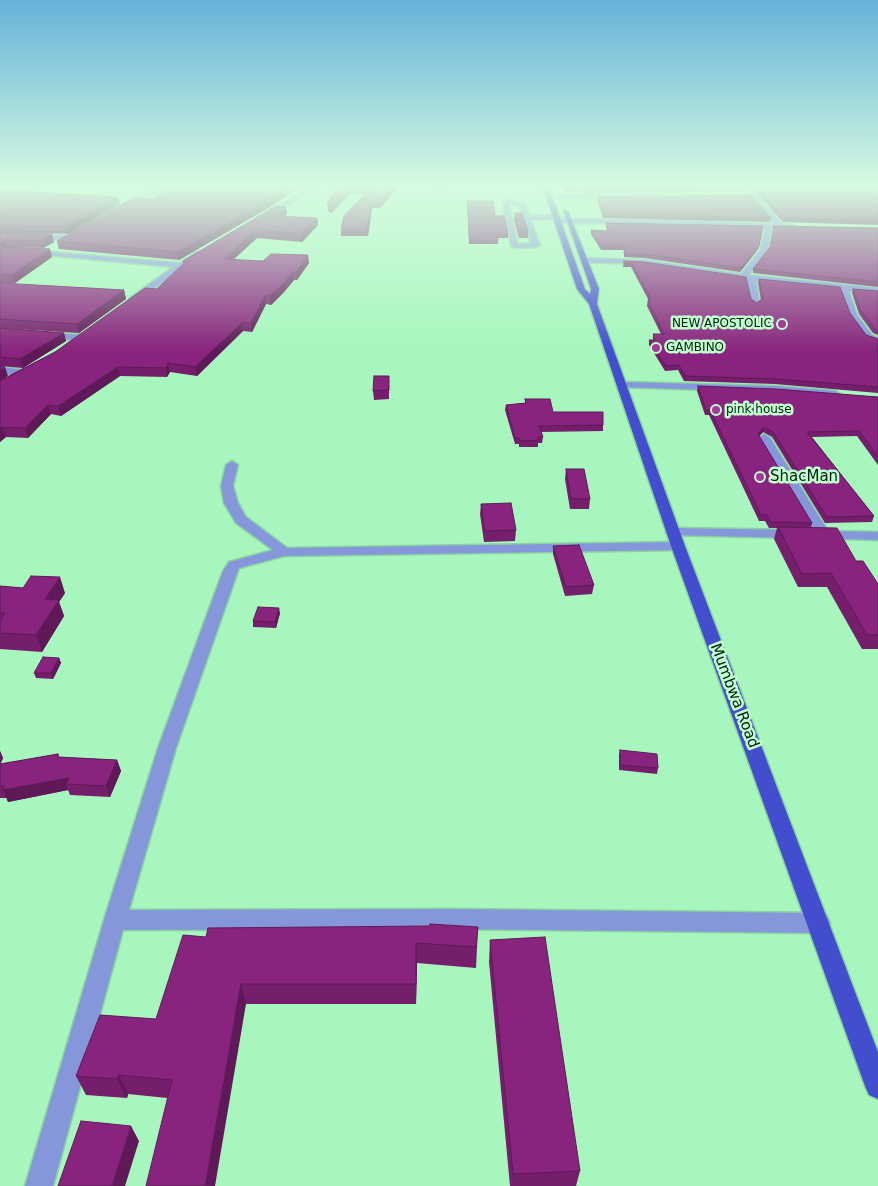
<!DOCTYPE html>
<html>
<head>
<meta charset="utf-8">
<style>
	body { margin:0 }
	canvas { display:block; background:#a6f6bd }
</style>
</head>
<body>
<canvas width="878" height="1186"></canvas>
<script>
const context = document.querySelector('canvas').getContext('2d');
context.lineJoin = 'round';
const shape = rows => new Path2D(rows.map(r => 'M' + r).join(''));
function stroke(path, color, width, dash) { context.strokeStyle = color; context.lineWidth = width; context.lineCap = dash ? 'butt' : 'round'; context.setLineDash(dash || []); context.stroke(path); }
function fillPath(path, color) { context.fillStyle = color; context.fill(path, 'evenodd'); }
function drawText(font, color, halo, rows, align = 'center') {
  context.font = font + ' "DejaVu Sans",sans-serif'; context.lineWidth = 5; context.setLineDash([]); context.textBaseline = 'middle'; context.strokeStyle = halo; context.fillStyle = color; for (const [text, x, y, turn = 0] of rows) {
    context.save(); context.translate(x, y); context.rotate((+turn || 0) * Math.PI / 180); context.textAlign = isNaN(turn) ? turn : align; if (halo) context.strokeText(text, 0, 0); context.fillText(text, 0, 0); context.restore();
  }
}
const minor = shape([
	[166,185,174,185,125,208,120,207,166,185],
	[312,185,320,185,266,219,259,217,312,185],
	[436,185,443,185,440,187,436,185],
	[741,185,747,185,783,224,794,225,798,227,794,229,772,228,768,250,749,275,878,288,878,294,849,291,857,315,872,335,878,337,878,343,866,339,850,317,843,302,840,290,756,281,760,303,756,306,752,303,747,280,644,264,584,262,580,260,584,258,644,260,741,274,760,250,765,228,677,224,558,223,554,221,557,219,531,220,540,245,536,247,515,248,511,246,502,203,507,200,524,203,530,216,557,215,561,217,558,219,677,220,774,224,741,185],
	[509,204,519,206,531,243,518,244,509,204],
	[864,185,871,185,878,191,878,196,864,185],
	[560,195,661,194,664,196,661,198,558,198,558,196,560,195],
	[0,233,68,236,72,238,68,240,0,237,0,233],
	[29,250,180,263,197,251,204,253,133,303,129,300,130,298,173,267,32,254,28,252,29,250],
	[46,332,82,335,87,338,82,341,43,337,41,335,46,332],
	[0,367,25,370,30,373,25,376,0,373,0,367],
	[622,382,775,386,835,391,840,394,835,397,775,392,618,387,617,385,618,383,622,382],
	[764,434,770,438,828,531,878,532,878,540,817,538,758,438,764,434],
	[232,461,238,465,233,486,238,503,246,517,287,548,678,542,685,546,678,550,284,556,239,568,176,748,129,910,449,909,819,913,827,916,830,923,827,930,819,933,449,929,123,930,53,1186,25,1186,104,920,158,748,223,571,229,562,273,550,236,523,224,503,221,486,226,465,232,461],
	[673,528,797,530,804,534,797,538,668,535,666,532,673,528]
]);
const major = shape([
	[542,185,548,185,585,289,590,294,591,289,563,210,568,211,599,289,597,304,685,546,878,1052,878,1099,869,1095,865,1086,671,546,601,339,589,304,577,289,542,185]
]);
stroke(minor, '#8bd3a0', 3);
stroke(major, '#8bd3a0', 3);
fillPath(minor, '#8596db');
fillPath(major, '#424ecd');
fillPath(shape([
	[321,185,395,185,396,190,380,208,372,208,368,236,341,236,341,229,364,194,350,194,331,213,328,211,327,204,336,187,321,186],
	[562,185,743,185,745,188,744,191,586,193,586,191,565,192],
	[749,185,867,185,878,194,878,225,783,222],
	[0,190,118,197,120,204,68,234,5,232,52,234,54,242,43,248,8,247,52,257,15,283,0,283],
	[598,197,771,218,770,222,603,218,597,200],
	[467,201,495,216,508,235,508,238,498,238,498,244,469,244],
	[275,204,179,260,59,249,57,241],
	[286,207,287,214,284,217,317,218,318,225,302,242,257,238,233,260,309,263,297,280,294,280,284,292,271,305,266,304,252,332,243,331,197,376,170,372,167,377,120,376,61,416,51,414,28,438,6,437,0,442,8,376,55,352,157,289,183,264,183,261],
	[515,213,528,231,528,238,519,238,514,220],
	[606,223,763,226,758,249,740,272,644,258,624,257,624,250,601,250,591,234,591,230,607,231,606,226],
	[878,228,878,287,753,273,753,269],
	[624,261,751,299,757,303,761,300,758,283,759,279,850,313,866,335,878,339,878,393,775,384,684,381,678,370,665,371,649,345,649,340,653,340,653,334,661,334,647,306,648,299,631,267,623,267],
	[0,283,124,290,126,299,79,333,0,328],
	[853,289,878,291,878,335,873,333,859,314,852,293],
	[0,328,64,333,66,341,23,368,0,366],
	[389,376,389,399,374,400,373,391],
	[698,386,878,397,878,465,857,436,812,437,874,516,872,522,825,523,772,437,763,432,759,436,812,523,811,527,856,561,878,584,878,649,862,649,827,587,798,587,774,539,777,528,769,528,765,521,759,521,709,415,705,415,697,391],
	[525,399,553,412,603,425,603,431,541,432,543,437,542,443,538,443,538,447,519,447,519,444,515,444,505,410,506,405,525,403],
	[566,469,590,499,589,509,570,509,565,479],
	[481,504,516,530,515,541,484,542,480,514],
	[553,546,594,585,592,594,565,596,553,554],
	[0,586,65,593,59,602,64,616,42,652,0,649],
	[280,613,276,628,253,627,253,621],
	[59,658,61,663,53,679,36,678,34,673],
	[620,750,658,768,657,774,619,770,619,755],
	[0,751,3,758,0,764,58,754,59,757,117,760,121,771,110,797,70,795,68,790,8,802,7,798,0,798],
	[478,927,476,968,417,963,416,1004,246,1004,167,1098,128,1094,127,1098,86,1095,76,1076,156,1019,206,937],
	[490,940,580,1171,576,1186,510,1186,489,962]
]), '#751f6c');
fillPath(shape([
	[292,185,302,185,275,204,179,260,177,252],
	[394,185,395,185,396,190,380,208,380,202],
	[350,187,350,194,331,213,330,206],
	[118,197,120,204,68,234,66,227],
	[371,201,372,208,368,236,367,229],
	[286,207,287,214,278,223,277,216],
	[317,218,318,225,302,242,301,234],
	[256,230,257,238,225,267,224,259],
	[52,234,54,242,43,248,42,241],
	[6,240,8,247,3,249,0,244,1,242],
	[759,246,758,249,740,272,741,268],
	[50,249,52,257,15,283,12,275],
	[308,255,309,263,297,280,296,272],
	[293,272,294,280,284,292,271,305,270,296],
	[124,290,126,299,79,333,77,324],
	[265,296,266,304,252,332,251,323],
	[242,323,243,331,197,376,195,367],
	[64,333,66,341,23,368,20,359],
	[168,363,170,372,167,377,166,368],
	[5,367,8,376,0,382,0,370],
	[118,367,120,376,61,416,58,406],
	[48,405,51,414,28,438,25,428],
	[2,427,6,437,0,442,0,429],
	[764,427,763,432,756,439,758,434],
	[60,577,65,593,59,602,64,616,42,652,36,635,45,599],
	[279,608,280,613,276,628,275,622],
	[59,658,61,663,53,679,51,673],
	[0,751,3,758,0,765],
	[117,760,121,771,110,797,106,786],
	[69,778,66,784,68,790,8,802,3,790],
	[416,943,417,963,416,1004],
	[241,984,246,1004,215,1186,205,1186],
	[119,1075,128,1094,127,1098,117,1079],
	[131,1126,139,1141,125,1186,112,1186]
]), '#5f1958');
const building = shape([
	[176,185,292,185,274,198,177,252,57,241,133,198,153,199,176,185],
	[338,185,394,185,380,202,371,201,367,229,341,229,344,216,371,187,350,187,330,206,327,204,338,185],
	[564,185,743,185,745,188,587,189,586,188,566,188,564,185],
	[753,185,867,185,878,194,878,221,784,218,753,185],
	[0,190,118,197,66,227,0,225,0,190],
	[751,195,771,218,604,214,598,197,751,195],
	[467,201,493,201,495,216,504,216,508,235,497,235,498,241,470,240,467,201],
	[276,206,286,207,277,216,317,218,301,234,256,230,224,259,263,261,271,254,308,255,296,272,293,272,283,284,270,296,265,296,251,323,242,323,195,367,168,363,166,368,118,367,58,406,48,405,25,428,2,427,0,429,0,381,55,352,145,288,157,289,185,262,183,261,276,206],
	[515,213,522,213,528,231,519,231,515,213],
	[606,223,763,226,759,246,741,268,645,254,624,254,625,246,601,246,591,230,609,231,606,223],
	[774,226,878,228,878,282,753,269,770,247,774,226],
	[0,232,52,234,42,241,6,240,1,242,0,244,3,247,50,249,12,275,0,275,0,232],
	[624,261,644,262,746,277,751,299,757,303,763,298,759,279,840,287,850,313,866,335,878,339,878,387,776,379,685,376,679,365,666,366,649,340,655,340,653,334,664,334,648,301,651,301,648,297,650,297,632,263,624,263,624,261],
	[0,283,124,290,77,324,0,319,0,283],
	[853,289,878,291,878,330,875,329,860,309,853,289],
	[0,328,64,333,20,359,0,357,0,328],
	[0,366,5,367,0,370,0,366],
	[374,376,389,376,389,390,373,391,374,376],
	[698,386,776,389,878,397,878,457,859,431,807,432,874,516,827,517,773,432,764,427,758,434,812,523,771,522,767,515,761,515,710,410,706,410,698,386],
	[525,399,550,399,553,412,603,412,603,425,539,426,543,437,538,437,538,440,520,441,519,438,515,438,506,405,526,403,525,399],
	[566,469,584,469,590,499,571,499,566,469],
	[511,503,516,530,485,531,481,504,511,503],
	[778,527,837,528,856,561,863,561,878,584,878,635,867,635,831,573,802,574,778,527],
	[579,545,594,585,566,587,553,546,579,545],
	[31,576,60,577,45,599,59,600,36,635,0,633,0,621,5,613,0,613,0,586,23,588,31,576],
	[258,607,279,608,275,622,253,621,258,607],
	[43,657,59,658,51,673,34,673,43,657],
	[620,750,657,754,658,768,620,765,620,750],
	[58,754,58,757,117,760,106,786,66,784,69,778,3,790,4,786,0,786,0,764,58,754],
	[430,924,478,927,476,947,416,943,416,984,241,984,205,1186,146,1186,172,1080,119,1075,117,1079,76,1076,100,1015,156,1019,183,935,206,937,208,928,430,926,430,924],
	[545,937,580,1171,513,1174,490,940,545,937],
	[81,1121,131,1126,112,1186,58,1186,81,1121]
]);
fillPath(building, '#88247d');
stroke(building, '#5f1958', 1);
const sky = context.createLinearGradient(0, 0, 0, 351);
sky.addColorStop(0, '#65b2d9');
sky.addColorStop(0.53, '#d7fbe1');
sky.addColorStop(1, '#d7fbe100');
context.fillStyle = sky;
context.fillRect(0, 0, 878, 351);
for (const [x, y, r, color] of [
	[782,324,5,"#a63a99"],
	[656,348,5,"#a63a99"],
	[716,410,5,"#a63a99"],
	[760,477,5,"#a63a99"]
]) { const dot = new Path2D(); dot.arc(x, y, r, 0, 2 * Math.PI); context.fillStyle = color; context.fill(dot); stroke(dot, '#c1ffd1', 2); }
drawText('12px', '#001e0a', '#c1ffd1', [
	["NEW APOSTOLIC",772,324,"right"],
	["GAMBINO",666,348],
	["pink house",726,410]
], 'left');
drawText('15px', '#001e0a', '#c1ffd1', [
	["ShacMan",770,477]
], 'left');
drawText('15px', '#001e0a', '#c1ffd1', [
	["Mumbwa Road",734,696,69]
]);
</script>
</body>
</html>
